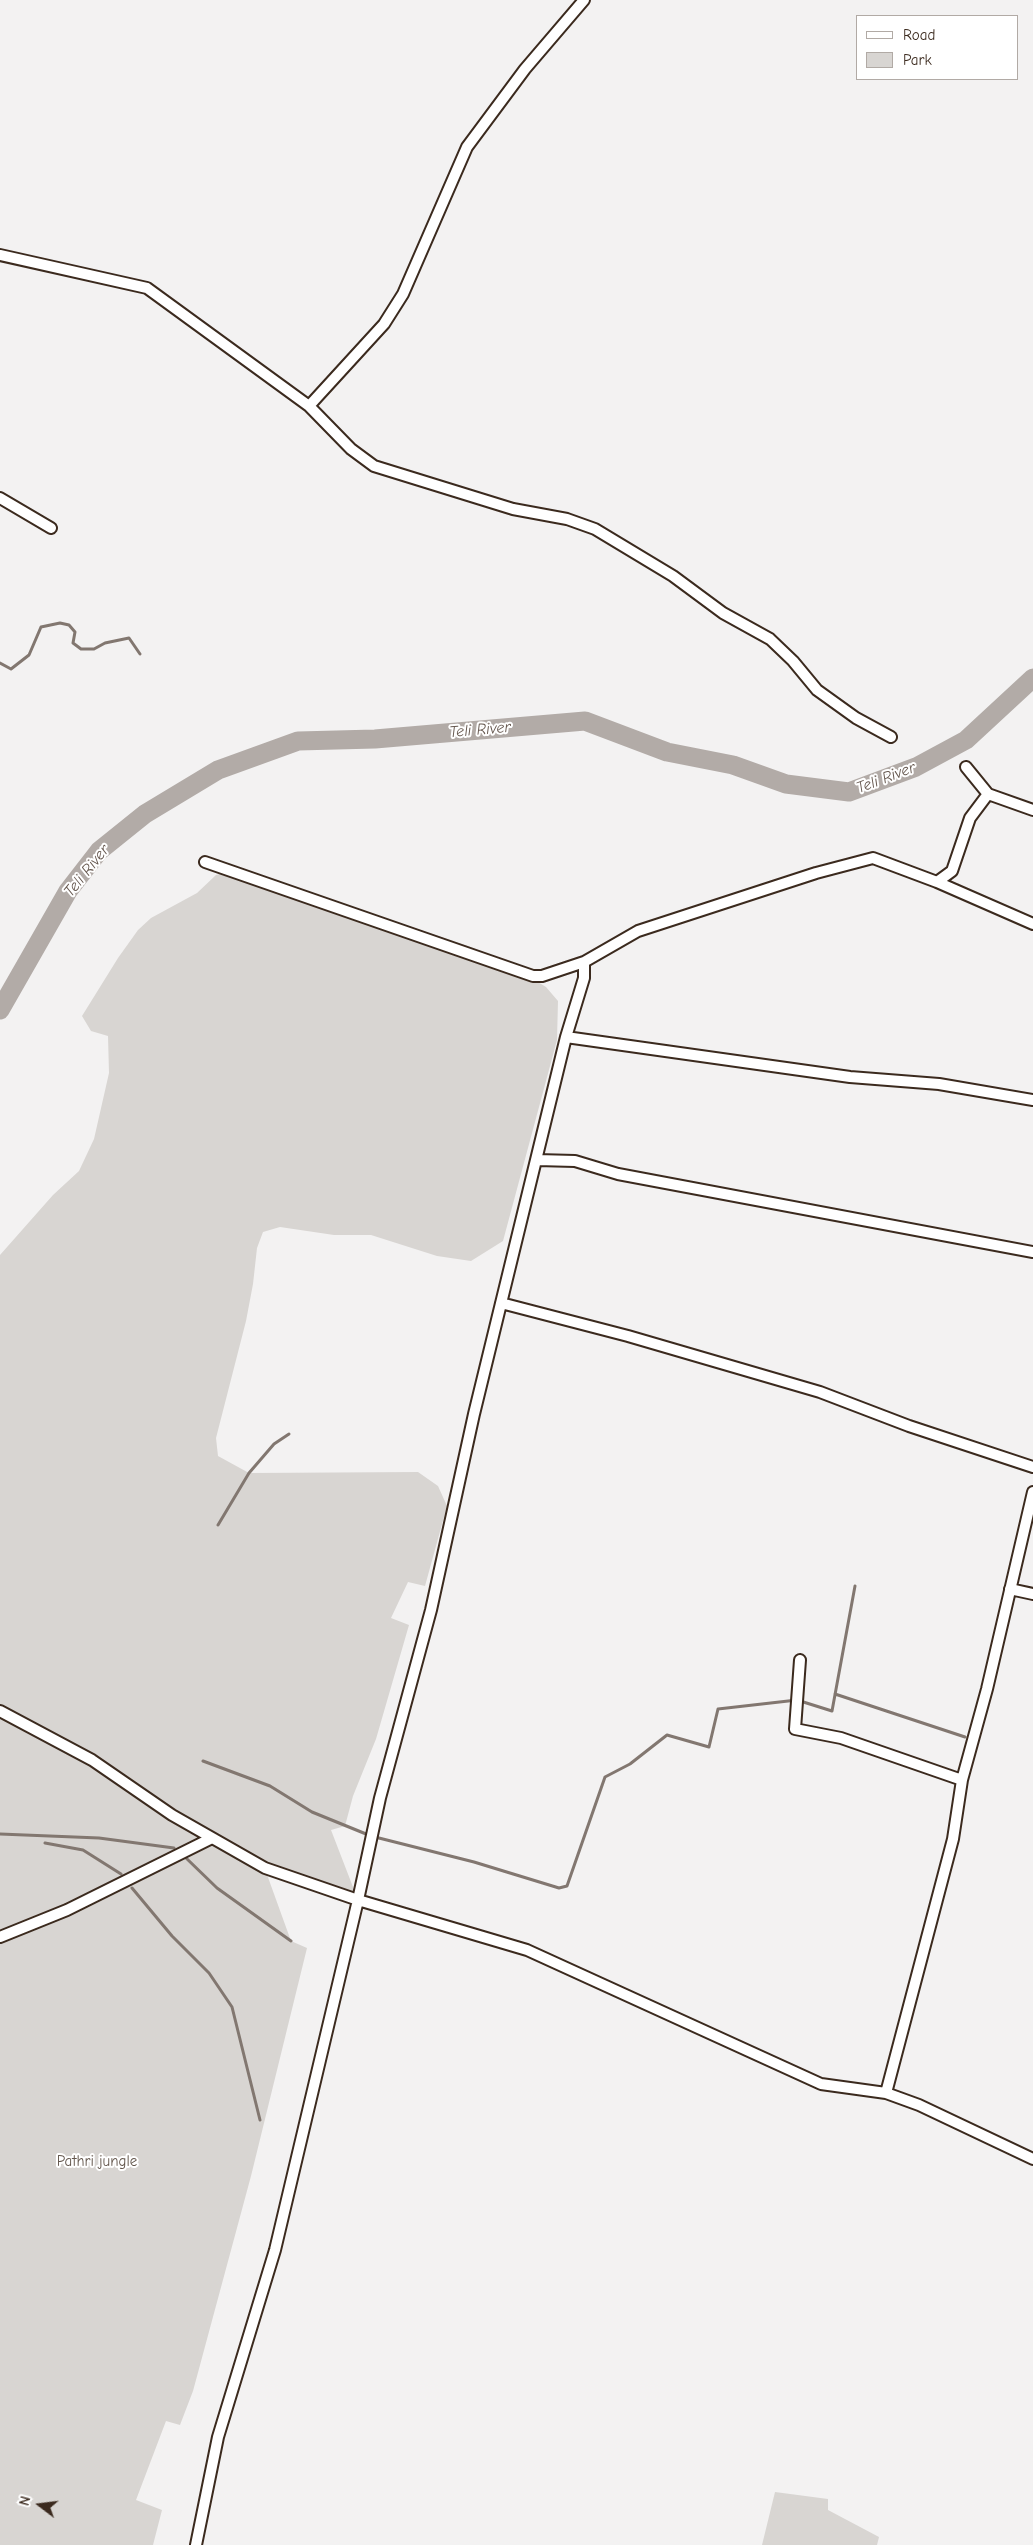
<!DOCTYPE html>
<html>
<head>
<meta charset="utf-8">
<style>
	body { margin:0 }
	#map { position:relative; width:1033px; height:2545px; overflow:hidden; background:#f3f2f2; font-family:"Comic Neue",sans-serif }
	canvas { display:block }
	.legend { position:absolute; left:856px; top:15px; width:162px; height:65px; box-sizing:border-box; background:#fff; border:1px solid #b1aaa5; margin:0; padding:6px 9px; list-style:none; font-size:15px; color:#3b2a1e }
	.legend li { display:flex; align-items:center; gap:10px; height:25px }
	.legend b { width:25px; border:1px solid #b1aaa5 }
	.north { position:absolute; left:15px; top:2480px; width:50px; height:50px; -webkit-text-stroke:4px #fff; paint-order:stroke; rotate:285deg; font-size:14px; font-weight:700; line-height:20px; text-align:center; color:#3b2a1e }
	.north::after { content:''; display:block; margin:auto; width:18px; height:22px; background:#3b2a1e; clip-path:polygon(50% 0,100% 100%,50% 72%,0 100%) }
</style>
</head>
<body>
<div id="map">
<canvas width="1033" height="2545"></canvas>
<ul class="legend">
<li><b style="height:6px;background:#fff"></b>Road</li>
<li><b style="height:14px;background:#d8d5d2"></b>Park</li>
</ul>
<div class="north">N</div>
</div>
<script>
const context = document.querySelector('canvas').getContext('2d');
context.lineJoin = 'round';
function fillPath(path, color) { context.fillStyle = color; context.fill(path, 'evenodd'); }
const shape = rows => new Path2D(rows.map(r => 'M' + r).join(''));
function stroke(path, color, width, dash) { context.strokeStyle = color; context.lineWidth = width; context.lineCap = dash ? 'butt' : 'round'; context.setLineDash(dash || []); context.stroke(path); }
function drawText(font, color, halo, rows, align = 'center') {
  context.font = font + ' "Comic Neue",sans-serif'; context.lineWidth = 4; context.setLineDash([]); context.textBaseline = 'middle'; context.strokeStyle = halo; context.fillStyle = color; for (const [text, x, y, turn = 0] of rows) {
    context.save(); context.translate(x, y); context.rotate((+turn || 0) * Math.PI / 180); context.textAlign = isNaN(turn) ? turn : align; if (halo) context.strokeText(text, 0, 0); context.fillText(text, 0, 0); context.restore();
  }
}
fillPath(shape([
	[239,869,468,946,500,959,546,987,558,1001,557,1040,503,1241,471,1261,437,1256,371,1235,334,1235,280,1227,263,1232,257,1248,253,1284,246,1321,216,1438,218,1456,249,1473,418,1472,438,1486,447,1506,425,1586,408,1582,391,1618,409,1625,376,1739,353,1796,345,1826,331,1830,358,1900,265,1869,291,1941,307,1948,251,2176,193,2391,180,2425,166,2421,136,2500,162,2510,153,2545,0,2545,0,1255,53,1195,79,1171,94,1139,109,1073,108,1036,91,1031,82,1016,118,958,138,930,151,918,197,893,216,875],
	[775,2492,828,2499,828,2510,879,2537,877,2545,762,2545]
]), '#d8d5d2');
stroke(shape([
	[0,663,11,669,29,655,41,627,60,623,69,625,75,632,73,643,81,649,94,649,105,643,129,638,140,654],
	[218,1525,249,1473,274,1444,289,1434],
	[835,1694,965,1737],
	[203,1761,270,1786,312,1812,371,1836,474,1862,559,1888,567,1886,605,1777,630,1764,667,1735,709,1747,718,1709,797,1700,832,1711,855,1586],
	[0,1834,99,1838,174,1848],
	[45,1843,83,1850,121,1874],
	[185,1857,217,1888,291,1941],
	[132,1888,172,1936,209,1973,232,2007,260,2120]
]), '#827770', 3);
stroke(shape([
	[0,1010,68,891,99,851,145,814,218,770,298,741,375,739,585,721,667,752,733,765,786,784,849,792,916,767,966,740,1033,678]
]), '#b2aba7', 19);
const street = shape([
	[0,255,147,288,309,406,351,449,374,466,513,509,567,519,595,529,673,576,723,613,770,639,793,661,817,690,856,718,891,737],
	[309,406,384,324,403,294,467,147,525,69,584,0],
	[0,498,51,528],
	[966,767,988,794,1033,810],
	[937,882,1033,924],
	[584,962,638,931,816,873,873,858,937,882,952,871,970,818,988,794],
	[566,1037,850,1077,939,1084,1033,1100],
	[537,1160,575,1161,618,1174,1033,1252],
	[501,1303,628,1336,820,1392,909,1426,1033,1467],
	[1010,1589,1033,1594],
	[800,1660,795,1729,841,1738,962,1780],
	[0,1711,92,1760,172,1815,265,1868,358,1900,380,1798,431,1610,474,1414,566,1037,584,978,584,962,542,976,533,976,205,862],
	[0,1937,67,1910,210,1839],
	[886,2093,953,1839,962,1780,987,1689,1033,1492],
	[196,2545,218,2437,275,2250,358,1900,527,1950,821,2084,886,2093,919,2105,1033,2159]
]);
stroke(street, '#3b2a1e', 14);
stroke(street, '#fff', 10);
drawText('15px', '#62554b', '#fff', [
	["Pathri jungle",97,2162]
]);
drawText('italic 16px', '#65574e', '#fff', [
	["Teli River",480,730,-5],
	["Teli River",886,778,-21],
	["Teli River",87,871,-51]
]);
</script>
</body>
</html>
